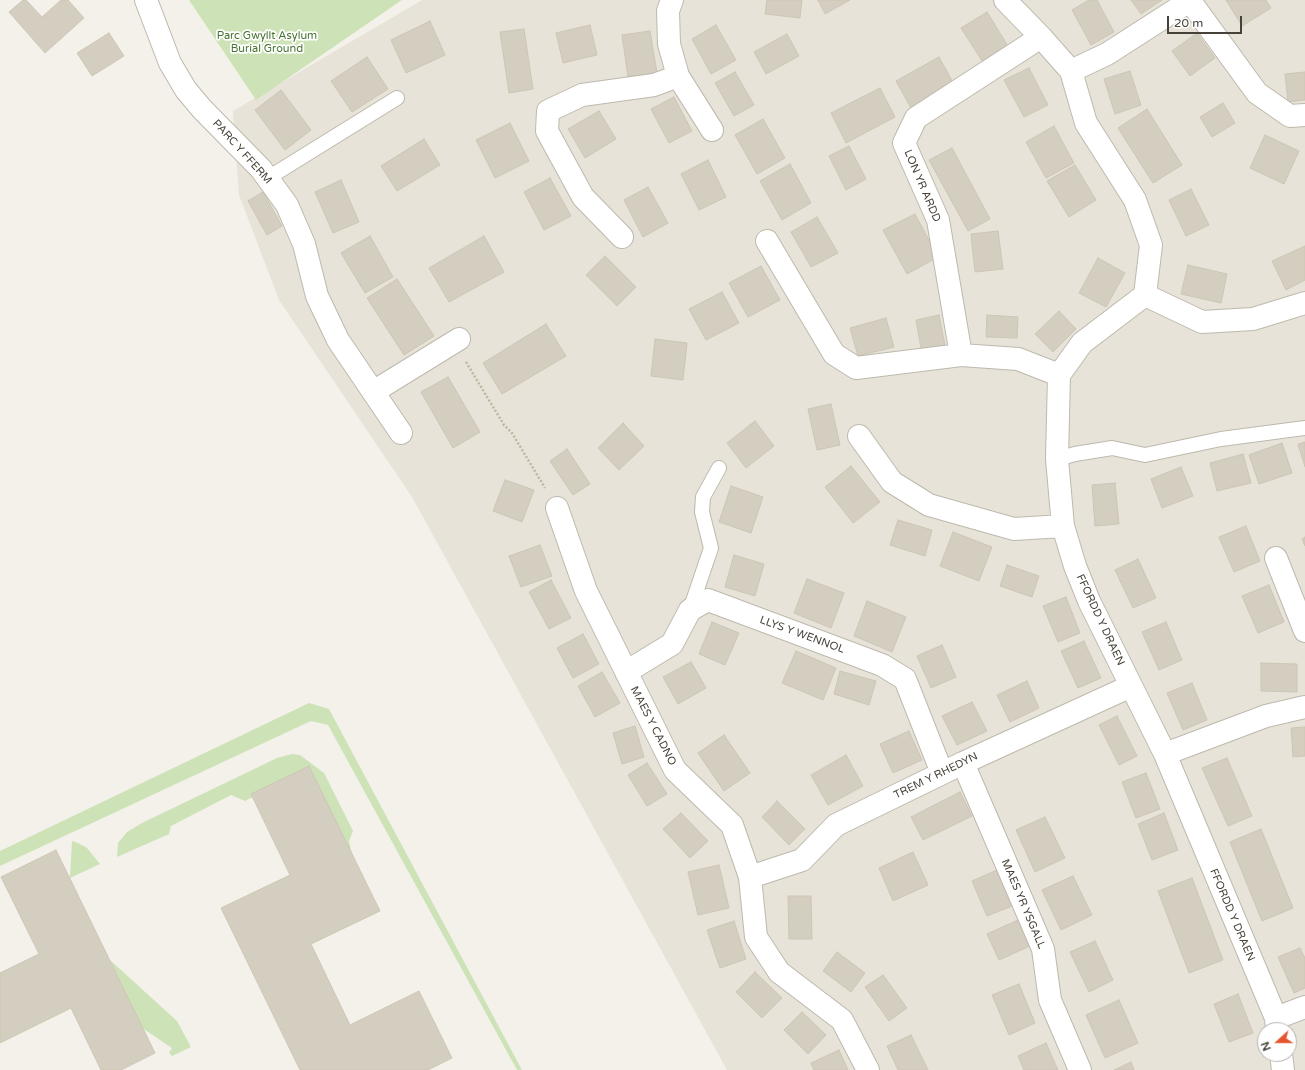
<!DOCTYPE html>
<html>
<head>
<meta charset="utf-8">
<style>
	body { margin:0 }
	#map { position:relative; width:1305px; height:1070px; overflow:hidden; background:#f3f1ea; font-family:"Varela Round",sans-serif }
	canvas { display:block }
	.north { position:absolute; left:1257px; top:1022px; width:40px; height:40px; box-sizing:border-box; background:#fff; border:1px solid #b5b3b0; border-radius:50%; rotate:249deg; font-size:11px; font-weight:700; line-height:16px; text-align:center; color:#474239 }
	.north::after { content:''; display:block; margin:auto; width:14px; height:18px; background:#e5562f; clip-path:polygon(50% 0,100% 100%,50% 72%,0 100%) }
	.scale { position:absolute; left:1167px; top:16px; width:75px; height:18px; box-sizing:border-box; border:2px solid #474239; border-top:0; padding-left:5px; font-size:12px; line-height:14px; white-space:nowrap; color:#474239; -webkit-text-stroke:3px #fff; paint-order:stroke }
</style>
</head>
<body>
<div id="map">
<canvas width="1305" height="1070"></canvas>
<div class="north">N</div>
<div class="scale">20 m</div>
</div>
<script>
const context = document.querySelector('canvas').getContext('2d');
context.lineJoin = 'round';
function fillPath(path, color) { context.fillStyle = color; context.fill(path, 'evenodd'); }
const shape = rows => new Path2D(rows.map(r => 'M' + r).join(''));
function stroke(path, color, width, dash) { context.strokeStyle = color; context.lineWidth = width; context.lineCap = dash ? 'butt' : 'round'; context.setLineDash(dash || []); context.stroke(path); }
function drawText(font, color, halo, rows, align = 'center') {
  context.font = font + ' "Varela Round",sans-serif'; context.lineWidth = 3.5; context.setLineDash([]); context.textBaseline = 'middle'; context.strokeStyle = halo; context.fillStyle = color; for (const [text, x, y, turn = 0] of rows) {
    context.save(); context.translate(x, y); context.rotate((+turn || 0) * Math.PI / 180); context.textAlign = isNaN(turn) ? turn : align; if (halo) context.strokeText(text, 0, 0); context.fillText(text, 0, 0); context.restore();
  }
}
fillPath(shape([
	[422,0,1305,0,1305,1070,727,1070,412,497,279,300,239,195,233,111],
	[1265,1030,1289,1030,1289,1054,1265,1054]
]), '#e7e3d9');
fillPath(shape([
	[189,0,402,0,256,100],
	[309,703,329,709,522,1070,517,1070,328,725,311,721,0,866,0,851],
	[292,754,300,755,324,773,353,831,349,841,358,880,304,771,245,801,231,795,171,826,169,834,117,857,118,843,127,832,142,823,277,758],
	[72,841,78,843,87,848,100,864,70,878],
	[110,960,177,1021,191,1047,172,1056,169,1053,172,1048,142,1028]
]), '#cde3b7');
const building = shape([
	[23,0,26,0,42,17,61,0,68,0,84,18,45,53,9,12,23,0],
	[767,0,802,0,800,18,765,14,767,0],
	[818,0,850,0,825,14,818,0],
	[1089,0,1097,0,1114,32,1091,45,1072,10,1089,0],
	[1131,0,1162,0,1141,14,1131,0],
	[1226,0,1266,0,1271,8,1242,26,1226,0],
	[987,12,1011,51,986,67,961,28,987,12],
	[430,21,445,55,406,73,391,40,430,21],
	[590,25,597,55,563,63,556,33,590,25],
	[716,25,736,60,711,74,692,39,716,25],
	[524,29,533,89,509,93,500,32,524,29],
	[650,31,657,73,628,77,622,35,650,31],
	[109,33,124,56,92,76,77,53,109,33],
	[1197,33,1215,58,1190,76,1172,51,1197,33],
	[787,34,799,56,766,74,754,52,787,34],
	[367,57,388,89,352,112,331,81,367,57],
	[939,57,954,84,911,108,896,81,939,57],
	[1029,68,1048,105,1024,117,1004,80,1029,68],
	[1130,71,1141,105,1115,114,1104,79,1130,71],
	[735,72,754,105,734,116,715,83,735,72],
	[1305,72,1305,100,1288,102,1285,74,1305,72],
	[880,88,895,117,846,143,831,113,880,88],
	[281,90,311,130,285,150,255,110,281,90],
	[674,97,692,131,669,143,651,109,674,97],
	[1223,103,1235,123,1212,137,1200,117,1223,103],
	[1147,109,1182,165,1153,183,1118,128,1147,109],
	[599,111,616,139,585,158,568,129,599,111],
	[763,119,785,158,757,174,735,135,763,119],
	[510,123,529,161,495,178,476,140,510,123],
	[1054,126,1074,163,1046,178,1026,142,1054,126],
	[1265,135,1299,151,1284,184,1250,168,1265,135],
	[424,139,440,165,397,191,381,166,424,139],
	[849,146,866,179,846,190,829,156,849,146],
	[952,148,990,219,968,231,929,160,952,148],
	[708,160,726,197,699,210,681,174,708,160],
	[790,164,811,203,782,220,760,181,790,164],
	[1075,165,1096,200,1069,217,1047,181,1075,165],
	[550,178,571,216,544,230,524,192,550,178],
	[341,180,359,222,333,233,315,192,341,180],
	[648,187,668,223,643,237,624,200,648,187],
	[1191,189,1209,225,1186,236,1169,200,1191,189],
	[263,192,282,226,267,235,248,201,263,192],
	[915,214,938,257,907,274,883,230,915,214],
	[817,217,838,253,811,267,791,232,817,217],
	[998,231,1003,269,975,272,971,234,998,231],
	[370,236,393,277,365,293,341,253,370,236],
	[484,236,504,272,449,302,429,268,484,236],
	[1305,246,1305,280,1286,290,1272,261,1305,246],
	[605,256,636,287,617,306,586,275,605,256],
	[1098,258,1125,273,1106,307,1079,293,1098,258],
	[1188,265,1227,274,1221,303,1181,294,1188,265],
	[761,266,780,300,748,317,729,283,761,266],
	[397,279,434,336,404,355,367,298,397,279],
	[722,292,739,323,706,340,689,309,722,292],
	[1059,311,1076,329,1053,352,1035,334,1059,311],
	[939,315,946,350,922,354,916,320,939,315],
	[987,315,1018,317,1017,338,986,337,987,315],
	[886,318,894,347,858,356,850,328,886,318],
	[546,324,566,356,502,394,483,363,546,324],
	[655,339,687,343,683,380,651,376,655,339],
	[448,377,480,432,453,448,421,392,448,377],
	[831,404,840,445,817,450,808,409,831,404],
	[755,421,774,446,746,468,727,443,755,421],
	[623,423,644,446,619,470,598,448,623,423],
	[1305,442,1305,467,1298,444,1305,442],
	[1282,443,1292,473,1259,484,1249,455,1282,443],
	[567,449,590,484,573,495,550,461,567,449],
	[1243,454,1251,483,1217,491,1210,463,1243,454],
	[851,466,880,502,853,523,825,487,851,466],
	[1181,467,1193,496,1162,508,1151,479,1181,467],
	[505,480,534,490,522,522,493,511,505,480],
	[1115,483,1119,524,1095,526,1092,485,1115,483],
	[731,486,763,497,751,533,719,522,731,486],
	[898,520,932,530,925,556,890,545,898,520],
	[1246,526,1260,561,1234,572,1219,537,1246,526],
	[953,532,992,547,979,581,940,566,953,532],
	[1305,537,1305,546,1302,539,1305,537],
	[540,545,552,576,521,587,509,556,540,545],
	[734,555,764,564,755,596,725,587,734,555],
	[1138,559,1156,598,1133,608,1115,570,1138,559],
	[1007,565,1039,576,1032,597,1000,586,1007,565],
	[807,579,844,593,831,628,794,613,807,579],
	[551,580,571,618,549,629,529,592,551,580],
	[1269,585,1284,622,1258,633,1242,596,1269,585],
	[1066,597,1080,633,1058,642,1043,606,1066,597],
	[867,601,906,617,892,652,854,636,867,601],
	[712,622,739,633,725,665,699,654,712,622],
	[1166,622,1182,660,1159,670,1142,632,1166,622],
	[583,634,599,664,573,678,557,648,583,634],
	[1084,641,1101,678,1078,688,1061,651,1084,641],
	[942,645,956,677,931,688,917,656,942,645],
	[796,651,836,668,823,700,782,683,796,651],
	[691,662,706,688,678,704,663,677,691,662],
	[1261,663,1297,664,1297,692,1261,691,1261,663],
	[840,671,876,681,869,705,834,694,840,671],
	[602,672,620,703,595,717,578,686,602,672],
	[1027,681,1039,708,1010,722,997,695,1027,681],
	[1192,683,1207,720,1183,730,1167,693,1192,683],
	[972,702,987,731,957,745,942,716,972,702],
	[1117,716,1137,756,1119,765,1099,725,1117,716],
	[635,726,644,757,622,764,613,733,635,726],
	[1305,727,1305,756,1293,757,1291,728,1305,727],
	[909,731,922,760,893,773,880,744,909,731],
	[724,735,750,773,724,791,698,753,724,735],
	[846,755,863,786,828,805,811,775,846,755],
	[1227,758,1252,816,1228,826,1202,768,1227,758],
	[647,763,667,794,647,806,628,775,647,763],
	[309,766,380,911,311,944,350,1025,419,991,452,1058,428,1070,300,1070,221,908,290,875,251,794,309,766],
	[1146,773,1160,809,1136,818,1122,782,1146,773],
	[960,792,972,816,923,840,911,817,960,792],
	[777,801,805,829,789,845,762,817,777,801],
	[681,813,708,841,690,858,663,829,681,813],
	[1164,813,1178,850,1152,860,1138,824,1164,813],
	[1045,817,1065,858,1035,872,1016,830,1045,817],
	[1261,829,1293,908,1262,921,1230,842,1261,829],
	[56,850,155,1053,121,1070,101,1070,71,1008,0,1043,0,973,39,954,1,877,56,850],
	[913,852,928,885,893,901,879,868,913,852],
	[719,865,729,908,698,915,688,872,719,865],
	[997,870,1012,906,987,916,972,881,997,870],
	[1073,876,1092,915,1061,930,1042,890,1073,876],
	[1192,878,1223,960,1189,973,1158,891,1192,878],
	[788,896,811,896,812,939,789,939,788,896],
	[1018,920,1030,946,999,960,987,934,1018,920],
	[734,921,746,959,720,968,707,930,734,921],
	[1095,941,1113,980,1089,992,1070,952,1095,941],
	[1300,948,1305,958,1305,988,1294,993,1278,957,1300,948],
	[837,952,865,973,851,992,823,971,837,952],
	[755,972,782,998,762,1018,736,992,755,972],
	[883,975,907,1008,889,1021,865,987,883,975],
	[1019,984,1035,1023,1009,1035,992,995,1019,984],
	[1238,994,1253,1033,1229,1042,1214,1004,1238,994],
	[1119,1000,1138,1043,1105,1058,1086,1015,1119,1000],
	[802,1012,826,1035,808,1054,784,1030,802,1012],
	[911,1035,928,1070,898,1070,887,1046,911,1035],
	[1046,1043,1058,1070,1024,1070,1018,1056,1046,1043],
	[839,1050,848,1070,814,1070,811,1063,839,1050],
	[1131,1062,1134,1070,1114,1070,1131,1062]
]);
fillPath(building, '#d4cec1');
stroke(building, '#cec6b4', 1);
const lane = shape([
	[268,178,397,98],
	[1057,459,1075,454,1112,448,1145,455,1221,439,1305,428],
	[690,610,711,548,702,512,703,497,719,468]
]);
const street = shape([
	[146,0,170,63,186,90,202,109,261,169,287,205,304,244,317,296,338,340,401,433],
	[672,0,668,11,669,44,678,76,712,130],
	[1005,0,1041,37,1071,71,1086,123,1135,200,1151,245,1145,295,1082,343,1059,375,1057,459,1063,526,1075,566,1089,601,1165,754,1276,1018,1277,1030],
	[1190,1,1257,93,1290,116,1305,115],
	[1071,71,1107,54,1191,0],
	[622,237,583,197,547,131,548,111,582,95,654,85,678,76],
	[767,241,834,354,856,368,961,355,1018,359,1059,375],
	[1145,295,1202,322,1253,319,1305,303],
	[961,355,938,220,904,143,916,118,1041,37],
	[373,392,459,339],
	[859,436,892,482,929,505,1014,529,1063,526],
	[557,508,586,591,675,770,732,825,750,877,756,937,779,972,842,1020,868,1070],
	[1276,558,1305,631],
	[626,672,672,644,690,610,708,600,882,665,905,679,942,773],
	[1165,754,1266,716,1305,707],
	[963,763,1043,949,1050,1000,1080,1070],
	[750,877,802,860,836,825,963,763,1131,686],
	[1276,1018,1305,1007],
	[1281,1054,1283,1070]
]);
stroke(lane, '#beb9ad', 16);
stroke(street, '#beb9ad', 24);
stroke(shape([
	[466,362,504,425,512,433,545,488]
]), '#bfb6a0', 2.5, [2, 2]);
stroke(lane, '#fff', 14);
stroke(street, '#fff', 22);
drawText('11px', '#467331', '#fff', [
	["Parc Gwyllt Asylum",267,36],
	["Burial Ground",267,49]
]);
drawText('11px', '#474239', '#fff', [
	["PARC Y FFERM",242,152,48],
	["LON YR ARDD",922,186,67],
	["FFORDD Y DRAEN",1100,620,65],
	["LLYS Y WENNOL",802,635,20],
	["MAES Y CADNO",653,726,63],
	["TREM Y RHEDYN",936,776,-26],
	["MAES YR YSGALL",1023,904,67],
	["FFORDD Y DRAEN",1232,915,67]
]);
</script>
</body>
</html>
